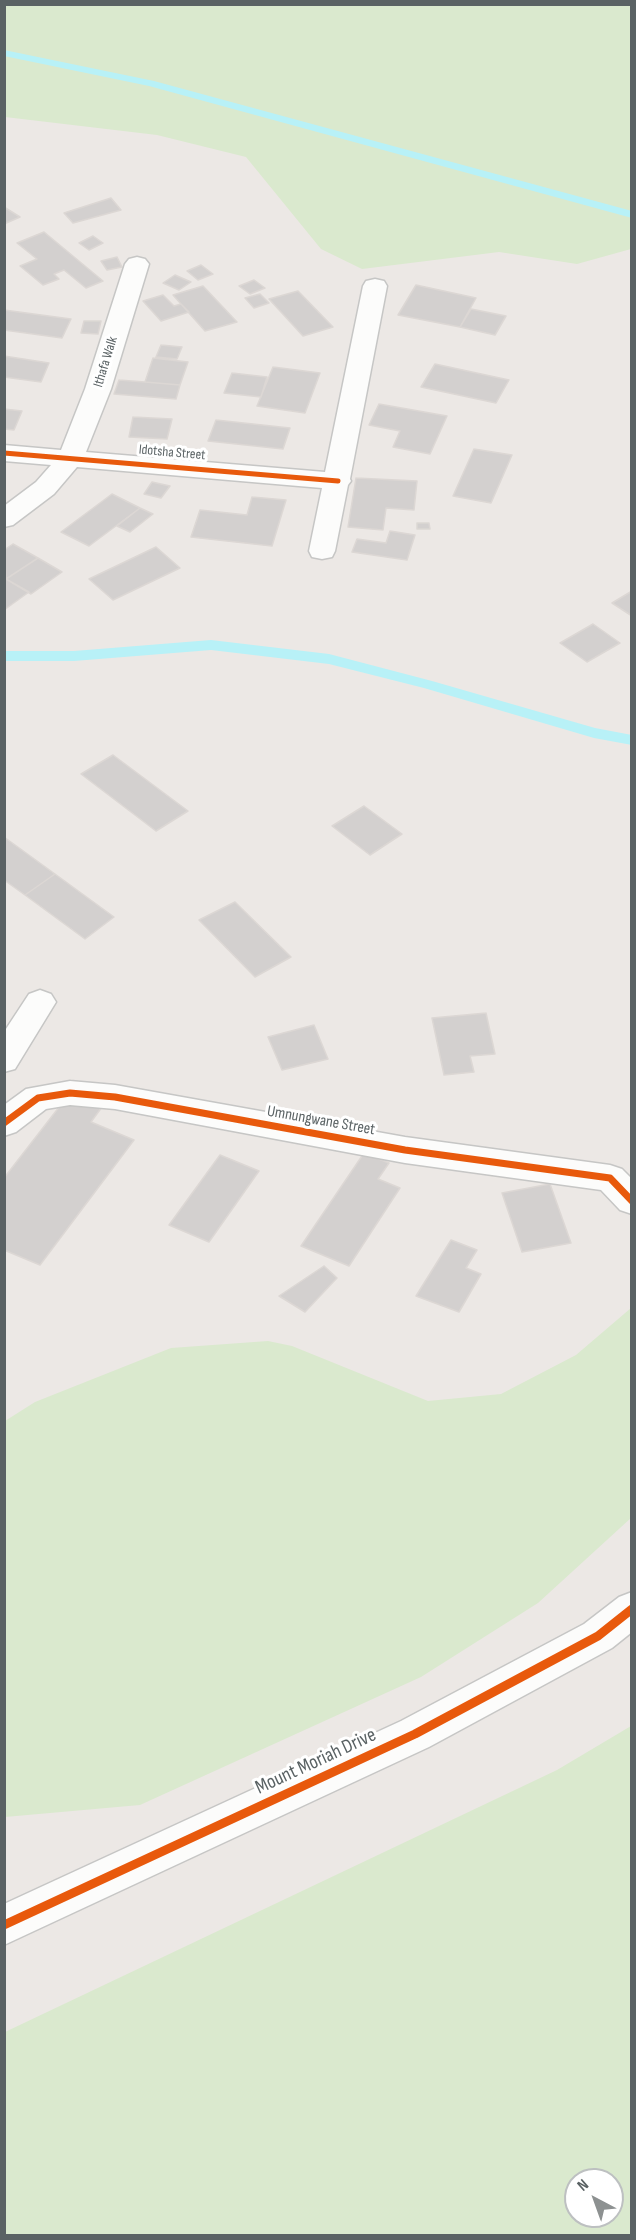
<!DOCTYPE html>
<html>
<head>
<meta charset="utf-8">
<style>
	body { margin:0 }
	#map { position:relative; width:636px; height:2240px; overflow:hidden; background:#ece8e5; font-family:"Sofia Sans Condensed",sans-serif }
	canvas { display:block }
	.frame { position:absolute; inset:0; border:6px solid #5a6264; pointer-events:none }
	.north { position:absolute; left:564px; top:2168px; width:60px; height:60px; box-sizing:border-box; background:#fff; border:2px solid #bdc0c1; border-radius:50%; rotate:319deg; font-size:16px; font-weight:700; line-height:24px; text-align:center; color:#5a6264 }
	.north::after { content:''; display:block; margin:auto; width:21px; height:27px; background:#8d9191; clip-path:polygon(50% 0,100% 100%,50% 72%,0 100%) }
</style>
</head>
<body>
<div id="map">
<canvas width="636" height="2240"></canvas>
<div class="frame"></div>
<div class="north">N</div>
</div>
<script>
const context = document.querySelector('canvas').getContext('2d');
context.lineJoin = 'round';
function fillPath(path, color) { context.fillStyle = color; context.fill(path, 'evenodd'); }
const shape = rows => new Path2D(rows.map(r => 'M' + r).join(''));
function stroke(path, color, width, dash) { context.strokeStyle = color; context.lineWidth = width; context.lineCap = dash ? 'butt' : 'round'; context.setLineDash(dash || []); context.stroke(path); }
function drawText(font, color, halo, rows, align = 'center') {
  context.font = font + ' "Sofia Sans Condensed",sans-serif'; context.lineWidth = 6; context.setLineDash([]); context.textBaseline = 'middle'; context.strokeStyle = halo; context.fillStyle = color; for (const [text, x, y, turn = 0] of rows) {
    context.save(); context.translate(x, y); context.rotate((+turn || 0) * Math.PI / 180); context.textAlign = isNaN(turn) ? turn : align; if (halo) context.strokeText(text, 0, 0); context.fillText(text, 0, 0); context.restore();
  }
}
fillPath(shape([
	[5,4,631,5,631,249,577,264,499,252,362,269,321,249,246,157,157,135,5,117],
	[631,1308,631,1518,538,1603,421,1677,140,1805,5,1817,5,1421,35,1402,171,1348,268,1341,292,1346,428,1401,501,1394,576,1355],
	[631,1726,631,2235,5,2235,5,2032,557,1770],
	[576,2180,612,2180,612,2216,576,2216]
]), '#dae9ce');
fillPath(shape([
	[4,50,154,81,632,211,632,218,149,86,4,56,4,50],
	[211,640,329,654,432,681,595,728,632,735,632,745,594,738,424,688,329,664,211,650,74,661,4,661,4,651,74,651,211,640]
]), '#b8f1f7');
const building = shape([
	[111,198,121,210,73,223,64,213,111,198],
	[4,207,20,217,4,224,4,207],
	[44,232,103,281,86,288,64,270,54,274,59,279,43,285,20,266,37,259,17,243,44,232],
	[93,236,103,243,89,250,79,243,93,236],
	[117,257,122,267,107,270,101,261,117,257],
	[201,265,213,274,198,280,187,271,201,265],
	[175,275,191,282,179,290,163,283,175,275],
	[254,280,265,288,250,294,239,286,254,280],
	[416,285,476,298,460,327,398,315,416,285],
	[203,286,237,322,205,331,173,295,203,286],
	[298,291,333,327,303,336,269,299,298,291],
	[260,294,269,303,254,308,245,298,260,294],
	[163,295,174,306,181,304,189,312,161,321,143,301,163,295],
	[471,309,506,316,495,335,460,327,471,309],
	[4,310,71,319,62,338,4,330,4,310],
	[84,321,101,321,98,334,81,333,84,321],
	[161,345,182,347,177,359,156,357,161,345],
	[4,356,49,363,41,382,4,377,4,356],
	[153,358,188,362,180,385,145,382,153,358],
	[435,364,509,380,496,403,421,387,435,364],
	[273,367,320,373,305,413,257,406,273,367],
	[232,373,267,377,261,397,224,393,232,373],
	[119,380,145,382,180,385,176,399,114,394,119,380],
	[379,404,447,416,430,454,393,447,400,431,369,425,379,404],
	[4,409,22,411,14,430,4,429,4,409],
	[133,417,172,419,167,439,129,437,133,417],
	[216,420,290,428,283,449,208,441,216,420],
	[474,449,512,455,491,503,453,496,474,449],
	[356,478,417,481,414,510,386,508,383,530,348,527,356,478],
	[152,482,170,486,161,498,144,494,152,482],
	[112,494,140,508,89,546,61,532,112,494],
	[252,497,286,500,272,546,191,537,200,510,247,515,252,497],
	[140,508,153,514,130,532,117,526,140,508],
	[417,523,429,523,430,529,417,529,417,523],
	[390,531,415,535,407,560,352,552,357,539,386,543,390,531],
	[13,544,38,558,6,579,4,550,13,544],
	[156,547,180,568,113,600,89,579,156,547],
	[38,558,62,572,31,594,6,579,38,558],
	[6,579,29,592,4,610,4,580,6,579],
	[632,591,632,616,612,603,632,591],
	[593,624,620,643,587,662,560,643,593,624],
	[113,755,188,811,156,831,81,774,113,755],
	[364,806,402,834,370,855,332,826,364,806],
	[4,837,55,874,25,895,4,880,4,837],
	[55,874,114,917,85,939,25,895,55,874],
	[235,902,291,957,255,977,199,920,235,902],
	[486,1013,495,1054,470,1056,474,1072,444,1075,432,1018,486,1013],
	[314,1025,328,1059,282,1070,268,1037,314,1025],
	[70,1093,102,1107,91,1122,134,1140,40,1265,4,1250,4,1178,70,1093],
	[364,1153,389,1163,378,1179,400,1188,349,1266,301,1246,364,1153],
	[220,1155,259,1171,209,1242,169,1225,220,1155],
	[550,1184,571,1243,522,1252,502,1193,550,1184],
	[451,1240,477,1250,466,1268,481,1274,459,1312,416,1296,451,1240],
	[324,1266,337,1278,305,1312,279,1296,324,1266]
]);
fillPath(building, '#d3d0cf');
stroke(building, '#dcd7d4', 1.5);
const minor = shape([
	[137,257,145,259,149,264,111,389,86,452,325,472,363,286,366,281,375,279,384,281,387,286,350,479,351,481,348,485,335,551,332,557,322,559,312,557,309,551,322,488,77,467,54,494,13,525,4,527,4,506,36,482,51,465,4,461,4,445,61,450,85,389,125,264,129,259,137,257],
	[40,990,51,994,56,1002,15,1069,4,1072,4,1032,29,994,40,990],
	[70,1081,115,1085,405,1137,610,1165,622,1169,632,1179,632,1214,620,1210,601,1190,405,1163,115,1109,70,1105,46,1109,16,1132,4,1136,4,1105,26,1089,70,1081],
	[632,1592,632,1632,612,1648,429,1747,4,1945,4,1904,401,1721,584,1624,619,1597,632,1592]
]);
stroke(minor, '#c6c6c5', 3);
fillPath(minor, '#fcfcfb');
stroke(shape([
	[4,453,338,481]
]), '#e8590c', 5);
stroke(shape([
	[4,1123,38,1098,70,1093,115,1097,405,1150,610,1178,632,1201]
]), '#e8590c', 7);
stroke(shape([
	[4,1925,415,1734,598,1636,632,1609]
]), '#e8590c', 9);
drawText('14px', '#5a6264', '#fff', [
	["Ithafa Walk",106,362,-73],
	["Idotsha Street",172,453,5]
]);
drawText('16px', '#5a6264', '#fff', [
	["Umnungwane Street",321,1121,10]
]);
drawText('20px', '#5a6264', '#fff', [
	["Mount Moriah Drive",316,1762,-25]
]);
</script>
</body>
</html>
